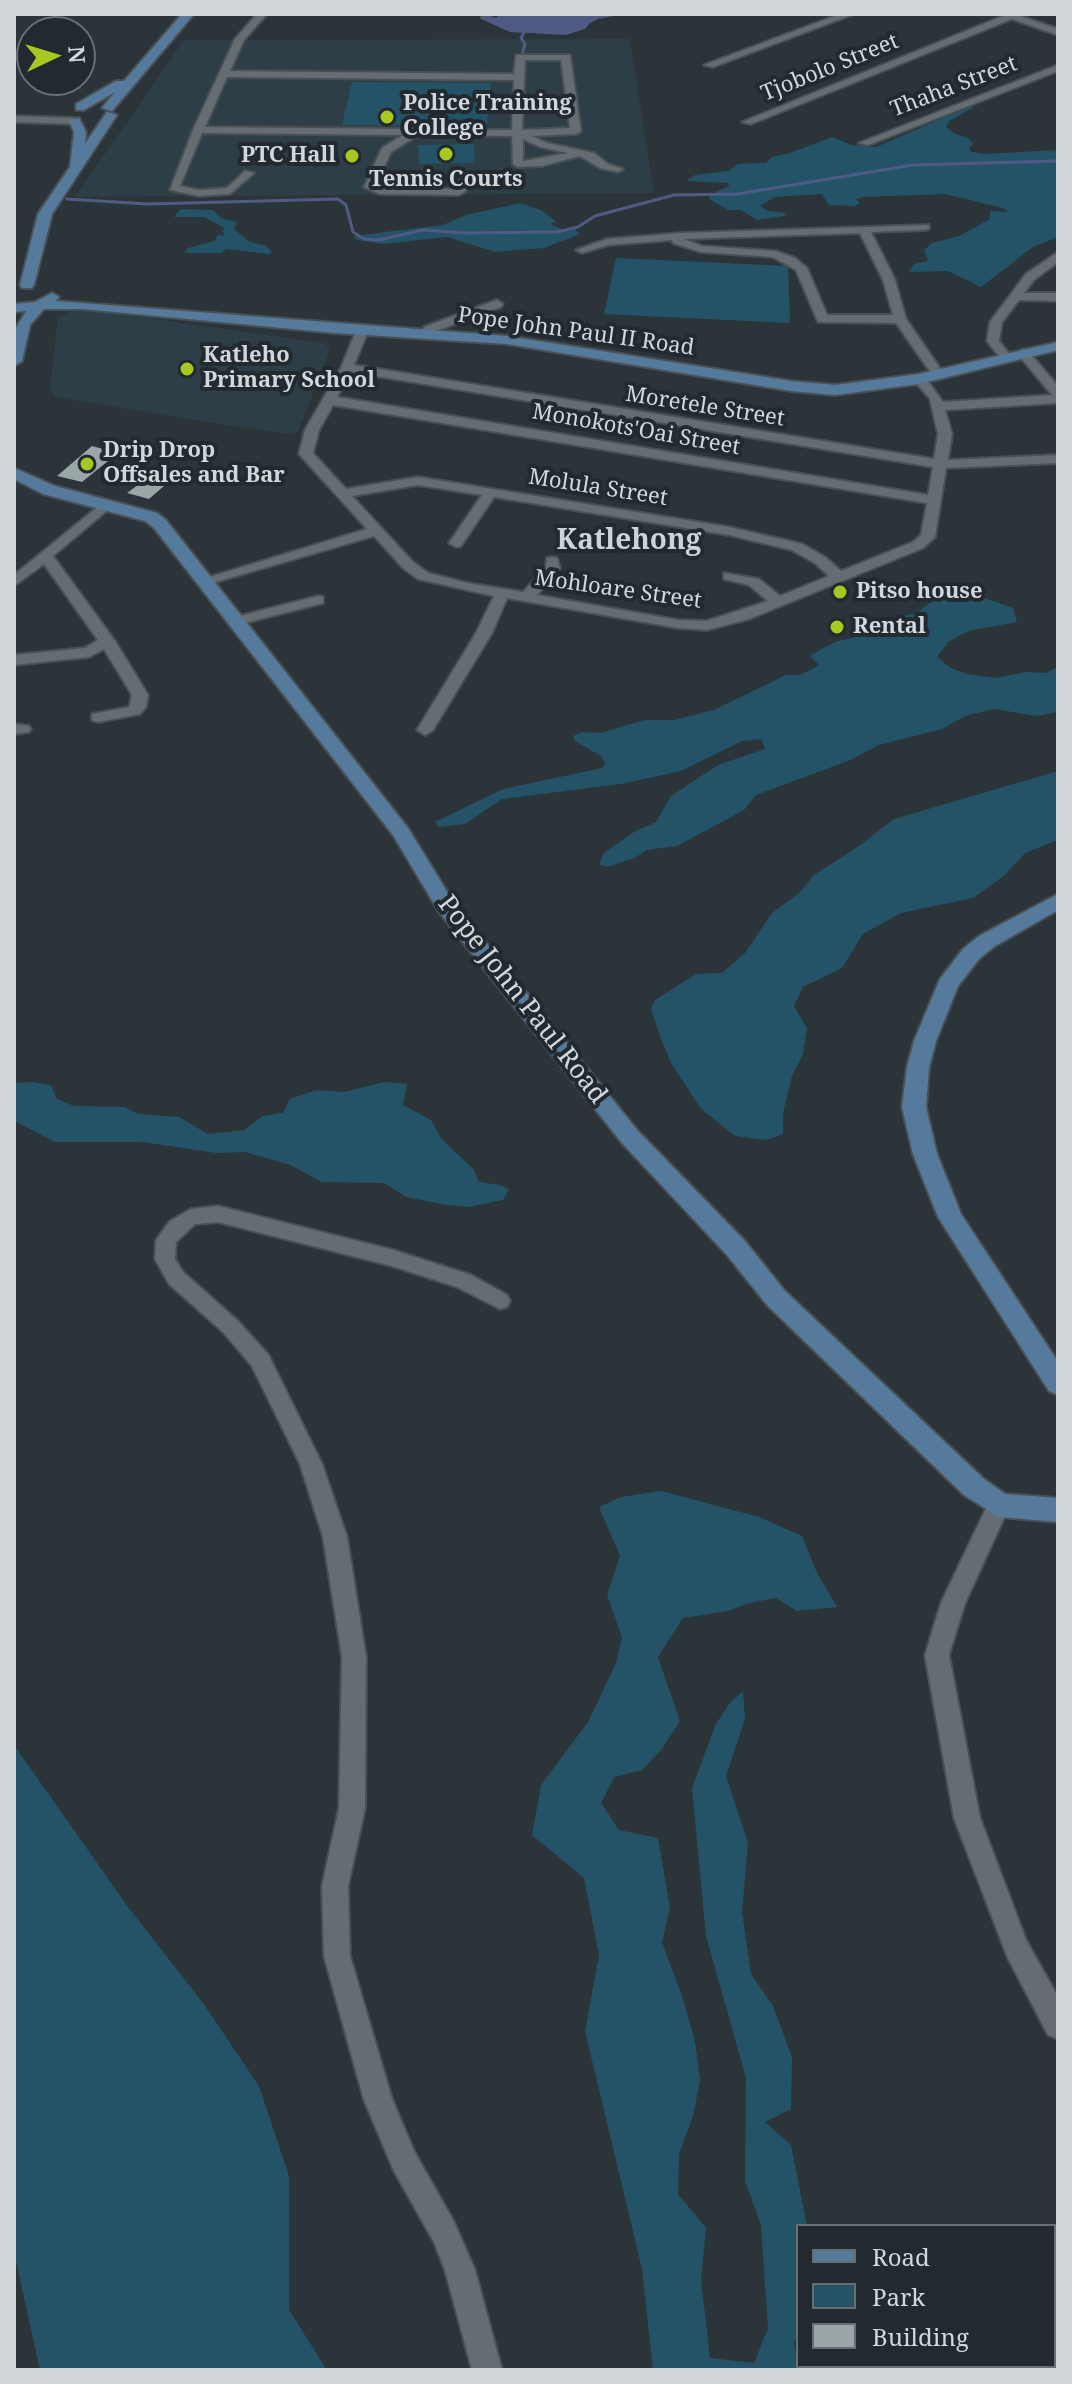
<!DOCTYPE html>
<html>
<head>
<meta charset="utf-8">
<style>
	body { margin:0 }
	#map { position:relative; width:1072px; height:2384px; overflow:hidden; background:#2b3439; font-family:"Noto Serif",serif }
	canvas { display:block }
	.frame { position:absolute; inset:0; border:16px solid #d1d7da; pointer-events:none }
	.legend { position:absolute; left:796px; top:2224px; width:260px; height:144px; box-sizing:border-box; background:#222a2f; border:2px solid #686f73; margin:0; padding:10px 14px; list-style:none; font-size:24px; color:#d1d7da }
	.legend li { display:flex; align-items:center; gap:16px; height:40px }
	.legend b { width:40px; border:2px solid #686f73 }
	.north { position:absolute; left:16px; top:16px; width:80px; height:80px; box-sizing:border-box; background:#222a2f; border:2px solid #686f73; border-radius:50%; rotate:86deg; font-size:22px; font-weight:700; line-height:32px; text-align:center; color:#d1d7da }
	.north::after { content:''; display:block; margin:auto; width:28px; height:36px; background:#a6c821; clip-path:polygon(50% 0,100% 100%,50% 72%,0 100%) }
</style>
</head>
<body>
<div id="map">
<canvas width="1072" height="2384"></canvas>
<div class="frame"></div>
<ul class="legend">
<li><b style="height:10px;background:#567a9b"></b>Road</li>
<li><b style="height:22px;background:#245368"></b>Park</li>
<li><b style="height:22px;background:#9aa6a8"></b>Building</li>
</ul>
<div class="north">N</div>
</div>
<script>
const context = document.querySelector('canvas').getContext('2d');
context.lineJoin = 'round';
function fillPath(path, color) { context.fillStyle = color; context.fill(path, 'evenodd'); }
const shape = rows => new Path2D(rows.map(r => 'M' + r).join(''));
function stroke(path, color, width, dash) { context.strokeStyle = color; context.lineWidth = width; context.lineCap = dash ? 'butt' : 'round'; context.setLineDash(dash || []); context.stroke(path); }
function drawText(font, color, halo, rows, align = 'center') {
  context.font = font + ' "Noto Serif",serif'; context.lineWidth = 8; context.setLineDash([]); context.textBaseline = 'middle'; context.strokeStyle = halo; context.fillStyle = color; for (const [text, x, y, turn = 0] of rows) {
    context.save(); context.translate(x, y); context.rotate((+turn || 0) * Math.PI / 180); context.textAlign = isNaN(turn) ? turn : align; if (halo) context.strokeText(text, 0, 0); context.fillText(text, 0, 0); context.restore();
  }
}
fillPath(shape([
	[630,39,654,193,75,197,184,40],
	[78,308,324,343,330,349,298,432,287,434,193,420,54,397,50,388,58,317]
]), '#2e3e46');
fillPath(shape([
	[352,82,491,83,487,126,342,125],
	[968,107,974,107,949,121,946,127,955,134,968,138,973,144,969,148,971,152,986,154,1058,150,1058,237,1033,247,981,287,948,271,909,272,914,264,928,261,924,250,932,243,959,236,990,219,990,211,1009,212,1003,208,945,194,863,197,856,199,860,203,855,206,829,205,822,194,775,197,760,206,768,211,786,213,784,216,757,220,741,210,728,210,709,199,710,195,729,186,728,183,686,181,695,175,728,171,738,164,766,163,772,157,790,153,832,137,851,145,876,147],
	[474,144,475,163,419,164,418,145],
	[520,203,541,210,556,221,550,224,563,230,574,229,580,234,544,248,495,252,447,237,383,244,357,240,353,236,443,225,466,215],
	[181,209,213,210,221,218,237,222,234,229,250,242,266,246,272,252,269,254,226,249,221,253,184,253,188,248,214,241,219,234,225,236,222,231,225,228,204,217,174,217],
	[616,258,788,266,790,323,604,314],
	[976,595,1013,608,1017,622,968,631,948,642,937,657,951,668,967,674,995,678,1026,672,1046,673,1058,667,1058,712,1037,716,994,709,965,716,942,729,879,745,848,761,756,795,744,810,677,846,646,850,635,858,607,867,599,864,604,853,634,832,656,822,671,796,718,765,765,749,762,739,742,741,681,771,621,784,502,799,465,824,439,827,435,822,503,789,602,768,605,763,601,756,575,741,573,736,582,732,600,733,644,720,675,720,716,709,786,675,800,675,810,670,819,665,810,656,823,648,838,641,866,635,889,619,917,613,938,596],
	[1058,771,1058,840,1025,853,1005,875,973,898,901,913,863,934,842,968,803,987,794,1006,807,1028,803,1054,792,1076,783,1113,783,1134,766,1140,735,1136,701,1109,671,1063,661,1039,651,1009,655,1000,696,974,722,973,745,953,772,913,799,893,814,875,859,846,894,819],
	[33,1082,51,1085,57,1099,74,1106,124,1107,138,1114,179,1117,208,1134,244,1130,263,1116,283,1113,290,1099,316,1090,344,1092,384,1082,407,1084,403,1105,431,1120,441,1138,474,1170,479,1182,500,1185,509,1189,503,1200,468,1207,447,1205,406,1197,384,1183,322,1182,290,1165,245,1152,217,1153,142,1142,55,1142,14,1121,14,1083],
	[661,1491,759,1517,802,1536,817,1573,837,1607,797,1611,776,1598,749,1603,728,1611,683,1618,658,1657,680,1721,661,1750,642,1770,614,1777,601,1803,619,1830,658,1838,670,1908,662,1942,682,1996,695,2041,700,2080,693,2116,679,2154,678,2194,706,2228,701,2279,710,2358,754,2363,768,2328,761,2225,745,2181,746,2078,706,1936,692,1788,716,1724,729,1704,743,1691,745,1719,726,1776,748,1843,742,1912,751,1974,773,2006,792,2057,791,2109,765,2122,791,2145,807,2226,798,2226,798,2338,794,2343,798,2366,804,2370,653,2370,642,2269,585,2031,599,1955,584,1878,532,1835,541,1785,588,1722,616,1663,622,1637,607,1595,620,1556,599,1507,621,1497],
	[14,1745,128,1907,203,2003,259,2086,289,2176,289,2310,327,2370,40,2370,14,2252]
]), '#245368');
fillPath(shape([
	[484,14,496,18,500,14,619,15,598,19,590,23,585,29,566,35,510,32,479,18]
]), '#505a83');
stroke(shape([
	[522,55,525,44,521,38,527,27],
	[67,199,148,204,338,199,346,205,353,232,364,239,379,240,423,230,463,233,557,232,578,227,595,216,674,195,738,194,913,165,1058,161]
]), '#505a83', 3);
fillPath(shape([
	[92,446,118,453,82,482,57,476],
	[162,467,180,472,149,499,127,493]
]), '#9aa6a8');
const street = shape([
	[257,14,267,14,244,40,230,71,514,74,516,55,570,55,581,131,576,134,532,136,547,143,594,153,608,164,623,169,618,172,600,168,580,156,542,166,518,167,513,164,512,136,418,135,391,152,376,186,455,189,460,177,464,176,469,179,465,192,459,195,379,194,364,187,382,148,403,135,202,133,180,186,199,190,227,188,245,171,254,173,230,194,199,196,170,190,193,130,235,39,257,14],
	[525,60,561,60,570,128,522,130,525,60],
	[227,77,514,80,512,130,205,127,227,77],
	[523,139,540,147,568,153,523,161,523,139],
	[840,14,854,14,713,67,704,65,840,14],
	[1000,14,1022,14,1020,16,1058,29,1058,35,1012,19,751,124,742,122,1003,16,1000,14],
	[1058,65,1058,71,868,145,859,143,1058,65],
	[14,116,74,118,79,121,74,124,14,122,14,116],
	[929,225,929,229,925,230,871,232,895,280,906,319,944,374,938,378,934,377,896,323,818,322,796,270,773,257,701,252,673,243,672,240,608,245,582,253,576,250,607,239,682,233,929,225],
	[860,233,883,280,893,315,827,315,807,268,795,258,775,251,702,246,684,239,860,233],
	[1058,252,1058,262,1034,280,1024,293,1058,293,1058,301,1019,300,1002,322,999,341,1012,357,1002,360,987,341,990,322,1026,274,1058,252],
	[497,300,503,304,501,307,433,332,429,338,419,335,424,327,497,300],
	[362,327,368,331,354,365,934,459,938,434,930,399,913,379,914,376,924,376,943,402,1052,395,1017,353,1023,349,1027,350,1058,386,1058,403,945,410,952,434,948,460,1058,455,1058,463,946,468,935,537,923,548,749,619,707,630,678,628,507,598,492,633,433,730,425,735,417,730,476,633,494,596,418,579,403,568,374,536,212,583,207,584,200,580,367,529,299,454,305,430,341,368,356,331,362,327],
	[351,372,933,467,928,495,337,397,351,372],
	[333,405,927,503,921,535,913,542,841,571,825,557,802,544,729,527,418,477,346,489,313,453,319,430,333,405],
	[418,485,482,495,449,543,456,547,461,546,494,497,729,535,792,550,815,563,829,576,780,596,759,579,724,573,724,579,749,585,768,601,707,621,678,620,537,595,560,568,557,558,552,557,547,558,546,567,523,592,467,583,428,573,413,562,352,496,418,485],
	[105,501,110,502,110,508,53,556,115,641,148,695,146,707,140,714,98,722,92,720,92,714,129,707,132,695,104,649,89,657,14,665,14,655,85,648,98,640,44,564,14,586,14,575,105,501],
	[318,596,323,597,323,603,237,625,230,621,232,618,318,596],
	[14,724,29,726,31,729,29,732,14,734,14,724],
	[218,1206,393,1250,471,1275,507,1295,510,1301,507,1307,500,1309,457,1287,392,1266,218,1222,195,1224,176,1242,175,1259,183,1272,237,1320,268,1354,322,1464,347,1537,366,1657,365,1808,348,1886,350,1956,392,2099,414,2151,454,2222,475,2270,502,2370,472,2370,445,2270,434,2242,394,2171,364,2100,324,1956,322,1886,339,1808,342,1657,323,1537,300,1464,252,1366,223,1332,169,1284,155,1259,156,1240,170,1221,191,1209,218,1206],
	[999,1495,1007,1498,1010,1505,965,1603,949,1655,980,1818,1026,1940,1058,1997,1058,2039,1048,2035,1007,1956,954,1818,925,1655,941,1603,991,1498,999,1495]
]);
const secondary = shape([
	[182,14,194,14,112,111,102,108,115,92,84,110,76,110,76,104,116,81,124,81,182,14],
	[107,112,117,115,52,214,34,285,32,288,22,288,20,285,38,214,70,167,74,132,69,121,79,118,86,132,85,144,107,112],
	[52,293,59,297,56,301,507,336,791,381,835,385,919,374,1058,342,1058,350,919,384,835,395,791,391,507,344,335,333,83,309,44,309,30,325,22,361,14,366,14,331,26,311,14,312,14,304,35,302,52,293],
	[14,468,55,486,157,513,166,520,408,828,454,903,638,1131,745,1241,785,1291,984,1479,1005,1494,1058,1498,1058,1522,999,1517,964,1495,767,1305,727,1255,622,1143,439,912,393,835,154,528,145,521,43,494,14,479,14,468],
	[1058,894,1058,910,995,946,979,959,958,986,936,1041,929,1067,926,1107,937,1154,961,1214,1058,1362,1058,1395,1049,1391,938,1217,913,1154,902,1107,907,1067,914,1041,940,979,963,949,979,936,1058,894]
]);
stroke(street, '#495054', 4);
stroke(secondary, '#495054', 4);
fillPath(street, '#636d72');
fillPath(secondary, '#567a9b');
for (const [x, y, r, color] of [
	[387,117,8,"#a6c821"],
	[446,154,8,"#a6c821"],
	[352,156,8,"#a6c821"],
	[187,369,8,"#a6c821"],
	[87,464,8,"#a6c821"],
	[840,592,8,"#a6c821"],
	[837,627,8,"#a6c821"]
]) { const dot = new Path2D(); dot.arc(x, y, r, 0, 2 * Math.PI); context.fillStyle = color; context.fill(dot); stroke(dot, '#222a2f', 3); }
drawText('22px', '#d1d7da', '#222a2f', [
	["Tjobolo Street",830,68,-22],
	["Thaha Street",954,87,-21],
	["Pope John Paul II Road",576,332,8],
	["Moretele Street",705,407,9],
	["Monokots'Oai Street",636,430,10],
	["Molula Street",598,488,9],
	["Mohloare Street",618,590,8]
]);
drawText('bold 22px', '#d1d7da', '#222a2f', [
	["Police Training",403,104],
	["College",403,129],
	["PTC Hall",336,156,"right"],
	["Tennis Courts",446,180,"center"],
	["Katleho",203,356],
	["Primary School",203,381],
	["Drip Drop",103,451],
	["Offsales and Bar",103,476],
	["Pitso house",856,592],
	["Rental",853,627]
], 'left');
drawText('26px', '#d1d7da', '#222a2f', [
	["Pope John Paul Road",522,1000,52]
]);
drawText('bold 28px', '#cad5db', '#222a2f', [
	["Katlehong",629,541]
]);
</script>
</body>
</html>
